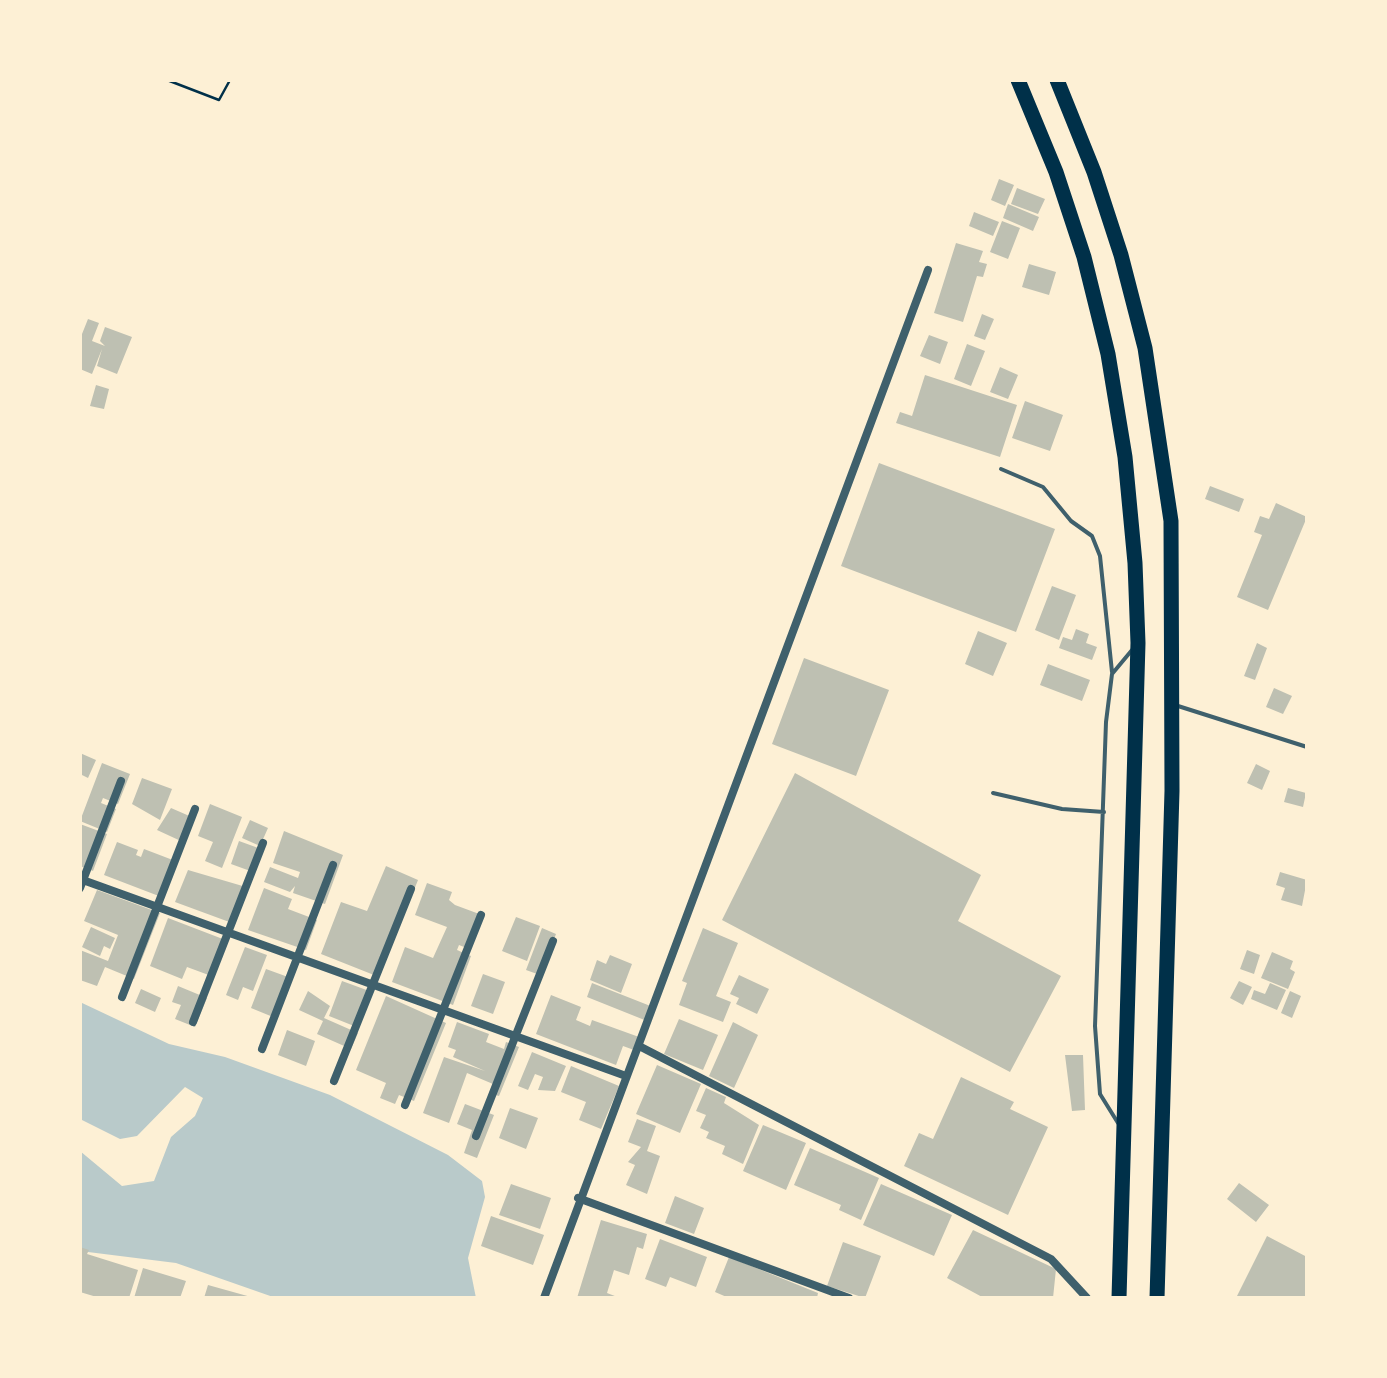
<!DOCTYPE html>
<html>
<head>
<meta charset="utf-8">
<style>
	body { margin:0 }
	#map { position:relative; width:1387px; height:1378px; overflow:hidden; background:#fdf0d5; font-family:Inter,sans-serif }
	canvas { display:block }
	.frame { position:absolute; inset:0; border:82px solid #fdf0d5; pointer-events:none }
</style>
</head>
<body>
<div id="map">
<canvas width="1387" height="1378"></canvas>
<div class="frame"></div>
</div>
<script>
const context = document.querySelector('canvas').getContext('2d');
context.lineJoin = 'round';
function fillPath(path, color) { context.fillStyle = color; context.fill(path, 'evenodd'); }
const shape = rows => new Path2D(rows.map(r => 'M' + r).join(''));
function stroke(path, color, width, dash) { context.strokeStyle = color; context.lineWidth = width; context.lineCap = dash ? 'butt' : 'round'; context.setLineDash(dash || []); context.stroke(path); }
fillPath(shape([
	[80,1002,169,1044,225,1057,330,1095,448,1155,482,1181,485,1197,468,1258,476,1298,276,1298,176,1263,80,1251,80,1151,122,1186,154,1181,171,1137,195,1116,203,1098,185,1087,137,1136,120,1139,80,1119]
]), '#b9caca');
fillPath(shape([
	[999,179,1014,185,1005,206,991,200],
	[1017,188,1045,199,1038,214,1011,204],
	[1008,204,1039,217,1033,231,1003,218],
	[974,212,999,222,993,236,969,226],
	[1002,221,1020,228,1008,259,990,252],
	[956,243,983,251,979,262,987,264,983,277,977,276,963,322,934,313],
	[1029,264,1056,272,1049,295,1022,287],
	[982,314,994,319,985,340,974,336],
	[88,319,99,323,92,341,105,346,100,341,105,327,132,337,117,374,97,366,102,349,92,374,80,369,80,339],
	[929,335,948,342,940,364,920,356],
	[967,344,985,351,971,386,954,379],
	[1000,367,1018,375,1008,399,990,392],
	[925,375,1017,405,1000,457,896,423,900,412,912,416],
	[96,385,109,389,104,409,90,406],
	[1025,401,1063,415,1050,451,1012,438],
	[879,463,1055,529,1016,632,841,566],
	[1210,486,1244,499,1239,512,1205,499],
	[1276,503,1307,517,1268,610,1237,597,1262,535,1254,532,1260,516,1269,519],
	[1052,586,1076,595,1059,640,1035,630],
	[1076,629,1089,634,1086,643,1097,647,1092,660,1059,648,1063,637,1072,640],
	[978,631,1007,643,993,676,965,664],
	[1257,643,1267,648,1255,680,1244,676],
	[804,658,889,690,856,776,772,744],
	[1048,664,1090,680,1082,701,1040,685],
	[1274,688,1292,696,1283,714,1266,707],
	[80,753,96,760,88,778,80,774],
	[102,763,130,774,118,804,103,798,101,803,116,809,107,832,80,821],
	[1256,764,1270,771,1262,790,1247,783],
	[795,773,981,875,958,921,1061,976,1010,1072,722,920],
	[142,778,172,789,160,820,132,804],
	[1288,788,1306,793,1303,807,1284,802],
	[210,804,242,817,222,868,205,861,213,842,198,836],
	[171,808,194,818,183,842,157,830],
	[250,820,268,828,260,846,242,838],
	[80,824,107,834,93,871,80,866],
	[284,831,343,855,325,904,293,893,295,886,290,892,264,882,270,867,298,878,300,872,273,863],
	[239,841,261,849,253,872,231,864],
	[117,842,138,850,136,855,141,857,144,849,178,862,164,898,104,875],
	[386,866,418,880,379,977,321,954,341,902,367,911],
	[188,870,246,887,232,923,175,902],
	[1280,872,1307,880,1302,906,1281,900,1285,888,1276,885],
	[427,883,452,892,449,900,455,905,482,915,469,949,459,945,457,950,471,956,453,1005,392,982,405,947,433,958,447,927,415,915],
	[264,888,292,899,288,909,317,920,306,950,248,930],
	[97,890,160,913,134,979,105,967,97,986,80,980,80,950,108,961,118,935,84,921],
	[516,917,540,926,527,961,502,951],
	[168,918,228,941,214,977,187,967,182,979,150,966],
	[91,927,115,938,110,949,104,946,100,956,82,947],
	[542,928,556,934,540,975,526,970],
	[703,928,738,943,716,996,731,1002,723,1022,679,1005,687,983,682,981],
	[245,947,267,955,253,991,243,987,238,1000,226,995],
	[1247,950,1260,955,1254,974,1240,969],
	[1272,952,1293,961,1290,969,1295,972,1288,989,1261,978],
	[610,955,632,964,621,993,590,980,597,960,606,964],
	[266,969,288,977,273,1017,251,1008],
	[483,974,505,982,493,1014,471,1006],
	[739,975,769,989,757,1014,736,1004,739,998,730,994],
	[342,981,372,992,359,1028,329,1016],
	[1239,981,1252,987,1243,1005,1230,998],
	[592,983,653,1007,647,1021,587,997],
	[1270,983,1286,990,1277,1010,1251,999,1254,990,1265,994],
	[178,986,207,998,195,1027,175,1019,181,1005,172,1002],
	[141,989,161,998,155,1012,135,1003],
	[308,991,330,1006,324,1018,358,1033,351,1049,317,1034,323,1021,299,1010],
	[1290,991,1301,996,1292,1018,1281,1013],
	[551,995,581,1007,576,1020,590,1026,592,1020,639,1037,634,1050,623,1046,616,1065,536,1034],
	[386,996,446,1023,414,1101,399,1095,395,1104,380,1098,386,1083,356,1070],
	[679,1019,718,1035,703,1070,664,1054],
	[457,1022,489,1034,486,1042,504,1049,506,1042,519,1047,499,1096,489,1093,493,1084,467,1073,449,1123,423,1113,444,1057,485,1071,453,1057,456,1050,448,1047],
	[733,1022,758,1035,734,1088,709,1076],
	[287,1030,315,1041,306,1066,278,1055],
	[532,1052,566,1066,555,1091,538,1090,543,1077,535,1074,528,1090,518,1086],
	[1065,1055,1083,1055,1085,1110,1072,1111],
	[657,1065,701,1084,680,1133,636,1114],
	[571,1066,619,1086,601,1129,579,1120,586,1102,561,1092],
	[961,1077,1014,1102,1010,1109,1048,1127,1008,1215,904,1166,919,1133,933,1139],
	[706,1088,726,1097,724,1103,759,1125,743,1164,722,1154,725,1146,706,1138,709,1132,700,1128,706,1115,696,1111],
	[465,1104,494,1115,477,1158,464,1153,472,1130,457,1124],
	[510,1108,538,1118,526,1149,499,1138],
	[637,1119,656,1126,647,1151,660,1156,647,1194,626,1185,635,1165,628,1162,641,1147,628,1142],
	[763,1125,806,1143,786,1190,743,1171],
	[810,1148,879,1178,861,1220,839,1210,841,1205,794,1185],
	[1239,1183,1269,1205,1256,1222,1227,1199],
	[511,1184,551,1198,540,1229,499,1215],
	[881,1184,952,1215,934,1256,863,1225],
	[675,1196,704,1208,694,1234,665,1223],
	[491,1216,544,1235,533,1265,481,1246],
	[601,1220,647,1234,643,1249,637,1247,629,1275,614,1270,607,1293,620,1298,577,1298],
	[973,1230,1056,1269,1053,1298,984,1298,947,1278],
	[1267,1236,1307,1257,1307,1298,1236,1298],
	[660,1239,707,1257,696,1287,670,1277,666,1287,645,1279],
	[843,1242,881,1256,865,1298,827,1286],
	[80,1247,89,1250,87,1254,138,1270,129,1298,100,1298,80,1292],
	[729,1257,818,1293,817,1298,729,1298,715,1292],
	[143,1268,186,1281,180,1298,134,1298],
	[208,1285,251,1297,251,1298,204,1298]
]), '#bec0b2');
stroke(shape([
	[167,80,219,100,230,80]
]), '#003049', 2.5);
stroke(shape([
	[1001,469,1043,487,1071,521,1092,536,1100,556,1112,672],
	[1178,706,1307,747],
	[993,793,1062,809,1104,812],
	[1118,1123,1100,1094,1095,1026,1106,722,1112,674,1132,650]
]), '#3f606c', 4);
stroke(shape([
	[80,879,626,1076],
	[80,888,121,781],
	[122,997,195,809],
	[193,1022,263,843],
	[641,1047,1051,1259,1087,1298],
	[262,1049,333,865],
	[334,1081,411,889],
	[405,1105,481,915],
	[476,1136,553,941],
	[578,1198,849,1298],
	[544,1298,928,270]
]), '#3f606c', 8);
stroke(shape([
	[1018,80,1056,172,1084,257,1108,354,1125,457,1135,563,1138,643,1119,1298],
	[1057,80,1094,172,1121,255,1145,348,1171,521,1172,791,1157,1298]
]), '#003049', 15);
</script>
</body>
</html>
